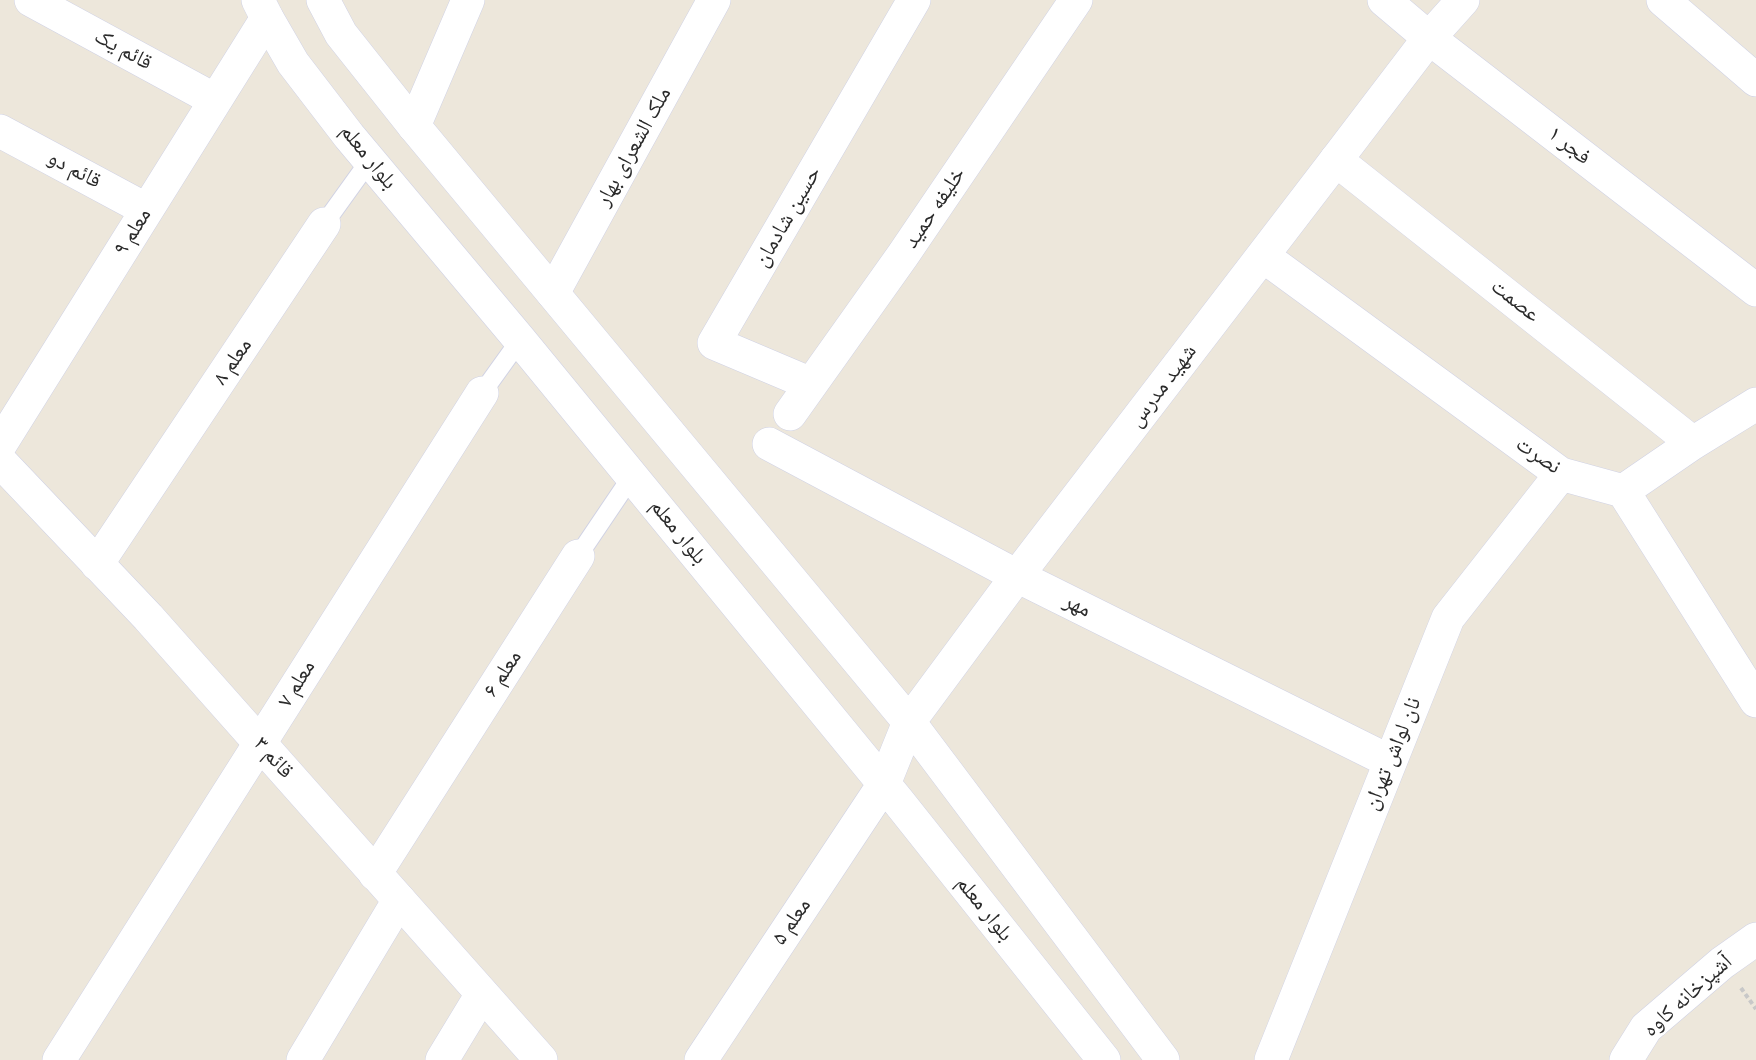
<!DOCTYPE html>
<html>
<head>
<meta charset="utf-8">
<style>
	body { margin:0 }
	canvas { display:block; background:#ede7db }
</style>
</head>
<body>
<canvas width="1756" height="1060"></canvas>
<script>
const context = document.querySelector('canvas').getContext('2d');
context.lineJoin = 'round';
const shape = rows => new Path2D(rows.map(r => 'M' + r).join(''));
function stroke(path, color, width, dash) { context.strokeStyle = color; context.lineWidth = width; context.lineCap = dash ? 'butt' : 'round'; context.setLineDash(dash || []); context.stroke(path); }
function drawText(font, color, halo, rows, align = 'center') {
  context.font = font + ' Signika,"Noto Naskh Arabic",sans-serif'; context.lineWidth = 4.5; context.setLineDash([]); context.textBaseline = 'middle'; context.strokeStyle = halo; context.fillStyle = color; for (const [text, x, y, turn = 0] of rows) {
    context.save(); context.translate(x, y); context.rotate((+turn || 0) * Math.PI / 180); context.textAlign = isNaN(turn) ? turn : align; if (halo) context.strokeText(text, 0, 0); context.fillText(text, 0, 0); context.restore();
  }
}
const lane = shape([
	[324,224,370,160],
	[482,393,520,340],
	[578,556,632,476]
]);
const street = shape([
	[31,0,215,100],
	[1663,0,1756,80],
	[414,126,468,0],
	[0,131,147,210],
	[1336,160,1693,443],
	[1263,256,1561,474,1623,491,1756,701],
	[553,293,714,0],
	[811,384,714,343,914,0],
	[790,414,903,255,1076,0],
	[769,444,1017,576,1389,761],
	[0,445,267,18],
	[1623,491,1693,443,1756,404],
	[97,564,324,224],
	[375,874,578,556],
	[59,1060,482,393],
	[303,1060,399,900],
	[442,1060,482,994],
	[1271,1060,1448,618,1561,474],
	[1626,1060,1646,1028,1722,963,1756,939]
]);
const secondary = shape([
	[258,0,267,18,293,63,349,136,520,340,898,801,1104,1060],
	[323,0,341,34,414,126,909,722,1163,1060],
	[1384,0,1429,38,1756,290],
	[0,461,148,617,541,1060],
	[701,1060,884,784,909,722,1017,576,1336,160,1429,38,1463,0]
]);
stroke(lane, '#d0d2e4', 20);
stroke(street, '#d0d2e4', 34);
stroke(secondary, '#d0d2e4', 34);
stroke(shape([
	[1741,988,1756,1009]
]), '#c8c8c8', 4, [4.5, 3]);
stroke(lane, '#fff', 18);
stroke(street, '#fff', 33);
stroke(secondary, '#fff', 33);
drawText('22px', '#2a2a2a', '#fff', [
	["قائم یک",123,50,29],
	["فجر ۱",1569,146,38],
	["ملک الشعرای بهار",634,147,-61],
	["بلوار معلم",368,157,51],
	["قائم دو",74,170,28],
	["خلیفه حمید",935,208,-56],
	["حسین شادمان",788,217,-60],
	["معلم ۹",133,232,-58],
	["عصمت",1515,301,38],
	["معلم ۸",233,362,-56],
	["شهید مدرس",1163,386,-53],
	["نصرت",1538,456,34],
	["بلوار معلم",678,532,51],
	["مهر",1077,606,26],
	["معلم ۶",503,674,-57],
	["معلم ۷",297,684,-58],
	["نان لواش تهران",1393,754,-68],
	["قائم ۳",273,758,48],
	["بلوار معلم",984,909,51],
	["معلم ۵",792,922,-56],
	["آشپزخانه کاوه",1688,996,-42]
]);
</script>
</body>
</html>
